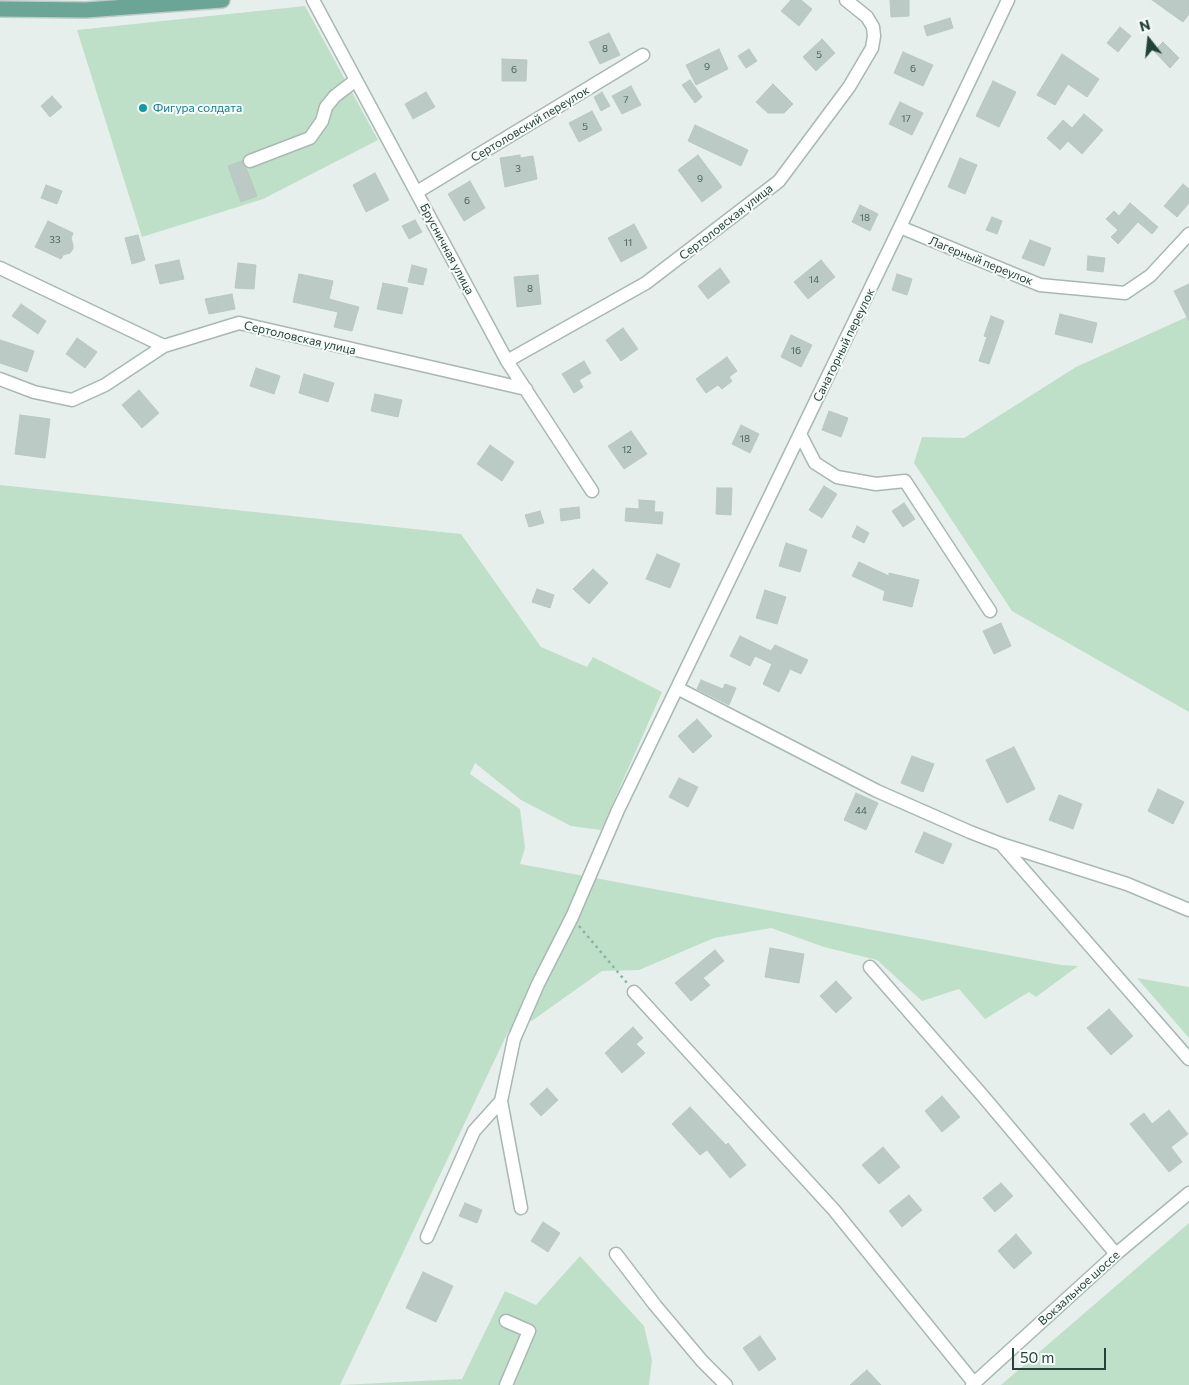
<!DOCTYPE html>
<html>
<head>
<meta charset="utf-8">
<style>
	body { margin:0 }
	#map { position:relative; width:1189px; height:1385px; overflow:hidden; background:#e6efeb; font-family:Commissioner,sans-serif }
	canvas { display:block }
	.north { position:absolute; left:1124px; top:15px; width:50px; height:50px; -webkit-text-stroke:4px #f7fbf9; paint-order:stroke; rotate:344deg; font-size:14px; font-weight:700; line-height:20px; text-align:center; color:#24423a }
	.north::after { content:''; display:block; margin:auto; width:18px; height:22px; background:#24423a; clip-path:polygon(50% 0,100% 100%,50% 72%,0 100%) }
	.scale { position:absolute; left:1012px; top:1348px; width:94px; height:22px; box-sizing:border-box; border:2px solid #24423a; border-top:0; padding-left:6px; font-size:15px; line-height:18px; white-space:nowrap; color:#24423a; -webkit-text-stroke:4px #f7fbf9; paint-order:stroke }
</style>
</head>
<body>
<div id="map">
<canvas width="1189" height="1385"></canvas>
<div class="north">N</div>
<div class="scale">50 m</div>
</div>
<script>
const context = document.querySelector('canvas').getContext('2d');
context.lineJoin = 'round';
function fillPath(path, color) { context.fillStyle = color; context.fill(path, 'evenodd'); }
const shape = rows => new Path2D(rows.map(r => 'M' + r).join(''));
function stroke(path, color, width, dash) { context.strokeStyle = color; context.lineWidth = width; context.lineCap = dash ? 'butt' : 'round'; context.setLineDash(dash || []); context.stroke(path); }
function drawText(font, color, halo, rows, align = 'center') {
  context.font = font + ' Commissioner,sans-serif'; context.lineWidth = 4; context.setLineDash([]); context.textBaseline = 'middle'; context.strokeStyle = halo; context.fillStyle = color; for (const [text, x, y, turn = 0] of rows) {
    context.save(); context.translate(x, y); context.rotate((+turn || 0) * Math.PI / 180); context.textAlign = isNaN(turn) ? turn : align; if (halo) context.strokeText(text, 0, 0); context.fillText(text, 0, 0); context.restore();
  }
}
fillPath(shape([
	[305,6,378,140,263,199,142,237,77,30],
	[1189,316,1189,712,1012,611,914,463,922,437,964,438,1076,367],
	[0,485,461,534,541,647,587,667,593,657,662,692,601,830,571,826,521,800,475,763,470,774,520,809,525,848,520,864,1061,965,1078,966,1036,997,1029,992,985,1019,959,989,922,1001,877,960,824,947,771,928,714,938,639,970,602,971,533,1020,508,1032,340,1385,462,1379,505,1291,536,1305,580,1256,644,1326,652,1360,649,1385,0,1385],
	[1137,978,1189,987,1189,1038],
	[1189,1223,1189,1385,1001,1385]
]), '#bfe0c8');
const building = shape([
	[791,0,801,0,812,9,799,26,781,11,791,0],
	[890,0,909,0,909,16,891,17,890,0],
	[1152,0,1189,0,1189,14,1183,22,1152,0],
	[950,18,953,28,927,36,924,26,950,18],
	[1120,27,1131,36,1118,52,1107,43,1120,27],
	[609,33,620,55,600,64,589,42,609,33],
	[822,39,835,53,816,71,803,57,822,39],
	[1163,42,1179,58,1170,68,1154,51,1163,42],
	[719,49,728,69,696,85,686,65,719,49],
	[749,49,757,61,746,68,738,56,749,49],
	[903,52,933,65,923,86,894,73,903,52],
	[1062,54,1099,79,1087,97,1068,84,1055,105,1037,95,1062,54],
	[502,59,527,60,526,81,502,81,502,59],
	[690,80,702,97,695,103,682,85,690,80],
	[993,81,1016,92,999,127,976,116,993,81],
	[773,84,793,104,784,113,768,113,756,102,773,84],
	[631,86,641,105,622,114,612,96,631,86],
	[426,92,435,107,413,119,405,104,426,92],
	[602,92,610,106,601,111,594,97,602,92],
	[52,96,62,107,50,117,41,106,52,96],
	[900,102,923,113,912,135,889,124,900,102],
	[592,111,602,130,579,142,569,123,592,111],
	[1084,114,1103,130,1082,154,1068,141,1060,150,1047,138,1063,120,1072,128,1084,114],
	[695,125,748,150,741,166,688,141,695,125],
	[520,155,520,158,533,156,537,179,505,187,500,158,520,155],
	[698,155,722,187,702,202,678,170,698,155],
	[960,158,977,165,965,194,948,187,960,158],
	[242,161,246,168,257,196,241,202,228,166,242,161],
	[375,173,389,200,366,212,353,185,375,173],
	[470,181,485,208,464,221,448,194,470,181],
	[1183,184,1189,189,1189,203,1177,217,1164,206,1183,184],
	[46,185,62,191,57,204,41,198,46,185],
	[1130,203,1158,227,1152,234,1138,222,1118,244,1111,237,1118,230,1106,219,1114,211,1119,216,1130,203],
	[860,205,878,214,870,231,852,222,860,205],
	[992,217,1002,221,997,234,986,230,992,217],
	[415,220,422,232,409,239,402,226,415,220],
	[48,221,73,233,71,238,73,245,73,249,70,253,63,255,61,259,35,247,48,221],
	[634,224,647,248,621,262,608,238,634,224],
	[138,235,145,260,132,264,125,238,138,235],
	[1030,240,1051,248,1044,266,1022,258,1030,240],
	[1088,256,1105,258,1103,272,1087,270,1088,256],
	[179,260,184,279,160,284,155,265,179,260],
	[821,260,835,277,808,299,794,282,821,260],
	[238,263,256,265,254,289,235,288,238,263],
	[412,265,427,269,423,285,408,282,412,265],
	[720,268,730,282,708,299,698,286,720,268],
	[299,274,333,281,329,299,359,307,352,331,334,327,338,312,293,302,299,274],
	[897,274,912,279,907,295,892,290,897,274],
	[538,275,541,304,517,307,514,277,538,275],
	[383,283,408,288,402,314,377,309,383,283],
	[1189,284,1189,321,1174,291,1189,284],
	[232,294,235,309,209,314,205,299,232,294],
	[21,304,46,321,38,334,12,316,21,304],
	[1060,314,1097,323,1092,343,1055,334,1060,314],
	[991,316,1004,321,989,364,979,361,987,337,984,336,991,316],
	[623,328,638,349,621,361,606,340,623,328],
	[791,335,812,345,801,367,781,357,791,335],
	[77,338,97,352,85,368,66,354,77,338],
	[0,340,34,351,27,372,0,363,0,340],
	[727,357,737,371,729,377,732,381,722,389,718,385,706,393,696,379,727,357],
	[584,361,591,373,579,380,583,387,574,393,562,374,584,361],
	[256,368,280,376,274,394,250,386,256,368],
	[304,374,334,383,328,402,299,393,304,374],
	[139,390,159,413,142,428,122,405,139,390],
	[375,394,402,400,398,417,371,411,375,394],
	[829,411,848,418,841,437,822,430,829,411],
	[20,415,50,419,45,458,15,454,20,415],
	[741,425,759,434,750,453,732,444,741,425],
	[631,431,647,454,624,469,608,446,631,431],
	[490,445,514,462,502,481,477,464,490,445],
	[824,486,837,494,822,518,809,510,824,486],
	[717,488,732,488,731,515,716,514,717,488],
	[639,500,655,501,654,512,663,512,662,524,625,521,626,508,639,509,639,500],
	[904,503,915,519,903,527,892,511,904,503],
	[579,507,580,518,561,521,560,509,579,507],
	[540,511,544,523,529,527,525,515,540,511],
	[857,526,869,533,864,543,852,537,857,526],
	[786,543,807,550,800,572,779,566,786,543],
	[657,554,680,564,670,588,646,579,657,554],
	[859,562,889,576,889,573,919,580,912,607,883,600,885,591,852,576,859,562],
	[593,569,608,583,589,604,573,589,593,569],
	[537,589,554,595,550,608,532,602,537,589],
	[765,590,786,597,777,624,756,618,765,590],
	[1001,623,1011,646,994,654,983,631,1001,623],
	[740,636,771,651,775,645,808,660,801,674,790,669,779,692,763,684,772,664,755,656,750,666,730,656,740,636],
	[701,680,723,689,725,684,736,688,729,705,697,689,701,680],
	[697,719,712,736,693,753,678,736,697,719],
	[1014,747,1035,789,1007,803,986,760,1014,747],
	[912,756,934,764,923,792,901,783,912,756],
	[679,778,698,787,688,807,669,797,679,778],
	[1158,789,1184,802,1173,824,1148,811,1158,789],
	[856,793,878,803,866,830,844,820,856,793],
	[1059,795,1082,804,1073,829,1049,820,1059,795],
	[924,832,952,844,943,864,915,852,924,832],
	[770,948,804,954,799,983,765,977,770,948],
	[715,950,724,961,703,978,710,985,691,1001,675,983,715,950],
	[836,981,852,998,836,1013,820,996,836,981],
	[1109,1009,1133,1036,1111,1055,1087,1028,1109,1009],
	[633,1027,643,1038,636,1044,645,1053,622,1073,605,1053,633,1027],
	[547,1088,558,1100,541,1116,530,1104,547,1088],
	[942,1096,960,1117,942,1132,925,1111,942,1096],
	[690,1107,726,1145,728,1143,746,1165,730,1178,707,1150,700,1155,672,1124,690,1107],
	[1169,1110,1188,1134,1171,1147,1182,1162,1169,1172,1130,1124,1144,1113,1152,1124,1169,1110],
	[883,1147,900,1167,879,1184,862,1165,883,1147],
	[1001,1183,1013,1196,995,1212,983,1198,1001,1183],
	[909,1195,922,1210,902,1227,889,1211,909,1195],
	[465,1203,482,1210,477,1223,459,1216,465,1203],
	[543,1222,560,1233,548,1252,531,1241,543,1222],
	[1016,1234,1032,1253,1014,1269,998,1251,1016,1234],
	[423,1272,453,1286,436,1322,406,1308,423,1272],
	[760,1336,776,1359,759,1371,743,1348,760,1336],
	[867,1370,881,1385,850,1385,867,1370]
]);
fillPath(building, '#bbcac4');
stroke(building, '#b8c9c2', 1);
const minor = shape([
	[313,0,507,361,592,491],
	[250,161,310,138,322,121,326,107,335,96,356,80],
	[417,192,643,55],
	[900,227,1040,285,1125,293,1150,276,1189,234],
	[0,268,164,346,239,323,526,389],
	[507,361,646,283,779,181,849,87,872,48,874,36,873,27,867,17,846,0],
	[0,379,34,392,72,400,105,385,164,346],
	[800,434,815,463,837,477,876,484,905,481,990,611],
	[677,688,877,791,970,832,1001,844,1127,884,1189,910],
	[1001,844,1189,1059],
	[870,967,982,1095,1116,1254],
	[634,992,834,1210,974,1383],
	[521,1208,501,1101,514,1039,538,984,572,917,618,810,900,227,1008,0],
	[427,1237,474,1131,501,1101],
	[616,1254,655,1305,702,1361,726,1385],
	[506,1321,529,1331,506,1385],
	[972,1385,1116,1254,1189,1193]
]);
const major = shape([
	[0,9,86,10,222,0]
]);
stroke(minor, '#a8b8b2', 15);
stroke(major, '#c2cac8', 18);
stroke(shape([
	[579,926,627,983]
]), '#86b3a5', 2.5, [2.5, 4]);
stroke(minor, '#fff', 12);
stroke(major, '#6aa596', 15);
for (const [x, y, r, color] of [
	[143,108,5,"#0f9aa8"]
]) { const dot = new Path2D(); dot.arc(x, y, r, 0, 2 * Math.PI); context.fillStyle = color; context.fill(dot); stroke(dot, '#f7fbf9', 2); }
drawText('10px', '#4a645c', null, [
	["8",605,49],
	["5",819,55],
	["9",707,67],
	["6",913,69],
	["6",514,70],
	["7",626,100],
	["17",906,119],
	["5",585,127],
	["3",518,169],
	["9",700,179],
	["6",467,201],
	["18",865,218],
	["33",55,240],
	["11",628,243],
	["14",814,280],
	["8",530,289],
	["16",796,351],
	["18",745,439],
	["12",627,450],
	["44",861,811]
]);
drawText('12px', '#0d838f', '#f7fbf9', [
	["Фигура солдата",153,108]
], 'left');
drawText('12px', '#24423a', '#f7fbf9', [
	["Сертоловский переулок",530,124,-31],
	["Сертоловская улица",726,222,-38],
	["Брусничная улица",447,249,62],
	["Лагерный переулок",981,261,22],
	["Сертоловская улица",300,338,13],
	["Санаторный переулок",844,345,-64],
	["Вокзальное шоссе",1079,1288,-42]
]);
</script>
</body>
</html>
